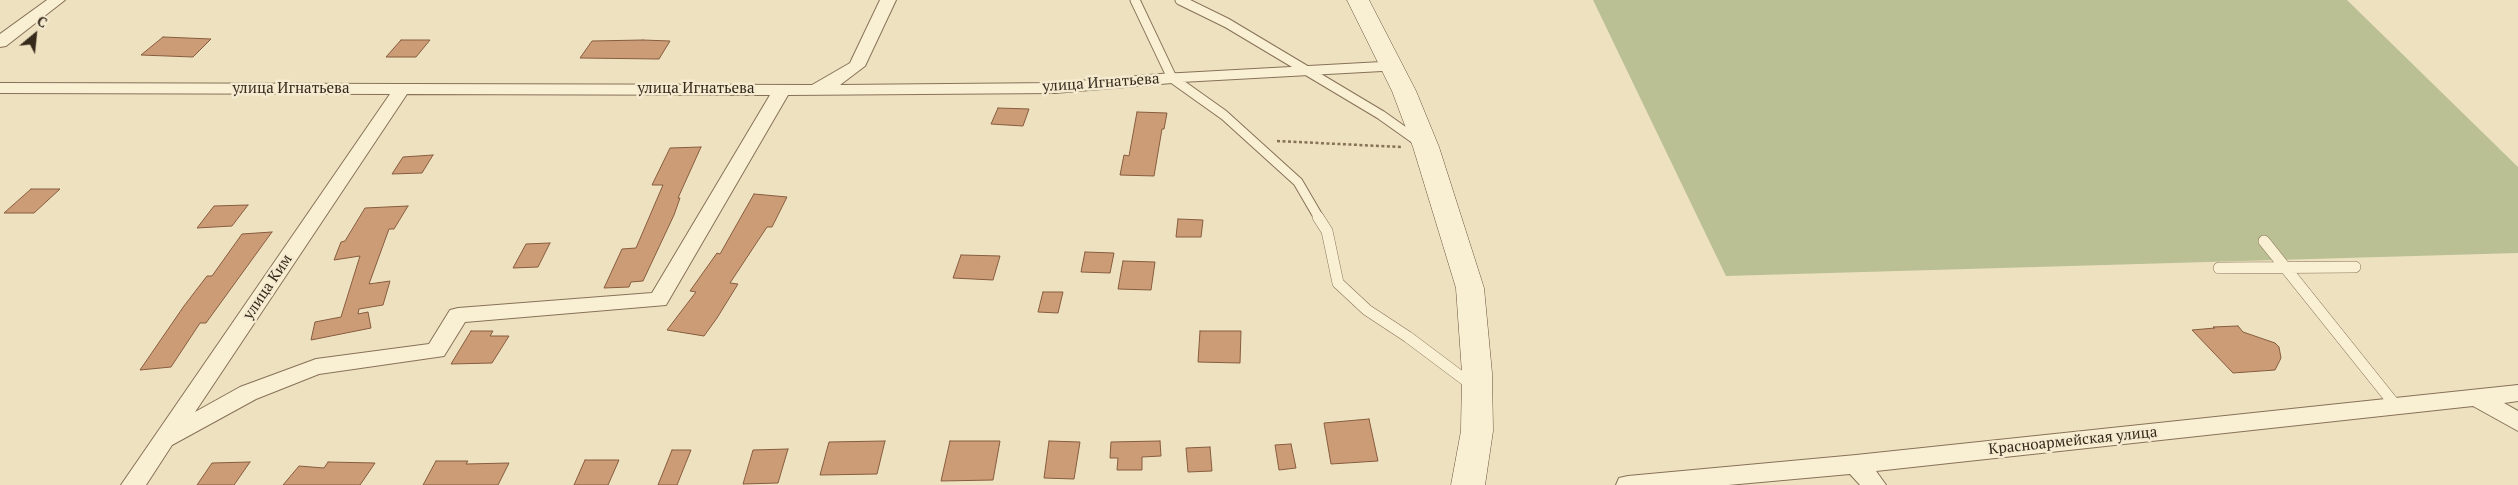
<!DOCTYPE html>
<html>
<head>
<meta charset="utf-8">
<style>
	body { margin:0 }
	#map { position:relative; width:2518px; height:485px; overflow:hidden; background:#eee1c0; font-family:"PT Serif",serif }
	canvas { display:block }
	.north { position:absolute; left:10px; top:10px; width:50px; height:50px; -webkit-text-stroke:4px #f5ebd0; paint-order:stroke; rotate:28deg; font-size:14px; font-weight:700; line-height:20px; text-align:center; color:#362a1c }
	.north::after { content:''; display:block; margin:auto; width:18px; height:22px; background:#362a1c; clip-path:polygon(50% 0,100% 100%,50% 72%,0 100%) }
</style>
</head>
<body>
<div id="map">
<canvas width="2518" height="485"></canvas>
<div class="north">С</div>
</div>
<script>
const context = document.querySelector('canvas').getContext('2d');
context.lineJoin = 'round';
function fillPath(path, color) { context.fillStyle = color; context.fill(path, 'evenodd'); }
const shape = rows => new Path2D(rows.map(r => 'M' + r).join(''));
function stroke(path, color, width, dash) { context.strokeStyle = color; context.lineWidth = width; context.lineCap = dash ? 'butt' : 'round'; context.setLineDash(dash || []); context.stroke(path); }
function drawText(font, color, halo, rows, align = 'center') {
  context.font = font + ' "PT Serif",serif'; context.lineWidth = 5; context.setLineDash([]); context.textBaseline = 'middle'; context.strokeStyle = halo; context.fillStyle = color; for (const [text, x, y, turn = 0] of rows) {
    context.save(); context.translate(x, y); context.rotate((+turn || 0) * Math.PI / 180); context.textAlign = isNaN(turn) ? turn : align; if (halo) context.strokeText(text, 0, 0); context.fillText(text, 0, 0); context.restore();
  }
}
fillPath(shape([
	[1593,0,2347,0,2518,167,2518,253,1726,276]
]), '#bac094');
const building = shape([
	[163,37,211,39,193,57,141,55,163,37],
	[401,40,430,40,416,57,386,57,401,40],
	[643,40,670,41,659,59,580,58,592,41,643,40],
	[998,108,1029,109,1023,126,991,124,998,108],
	[1137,112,1167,113,1164,129,1162,129,1154,176,1120,175,1124,155,1129,156,1137,112],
	[701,147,678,198,680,198,674,215,643,281,631,282,629,287,604,288,622,249,636,248,663,185,652,185,670,148,701,147],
	[433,155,422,173,392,174,403,157,433,155],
	[31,189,60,189,34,213,4,213,31,189],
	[754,194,787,197,772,227,767,227,730,283,738,284,717,318,704,336,667,330,696,292,690,291,717,253,720,254,754,194],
	[248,205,232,226,197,228,214,206,248,205],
	[408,206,394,229,389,229,369,284,390,281,383,305,359,309,358,314,368,312,371,328,311,340,315,322,341,317,360,256,334,260,341,242,345,241,365,208,408,206],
	[1178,219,1203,220,1201,237,1176,237,1178,219],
	[272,232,206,323,200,323,171,367,140,370,184,306,207,276,212,276,242,234,272,232],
	[550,243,538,267,513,268,526,244,550,243],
	[1085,252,1114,253,1110,273,1081,272,1085,252],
	[961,255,1000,256,993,280,953,278,961,255],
	[1123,261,1155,262,1151,290,1118,289,1123,261],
	[1043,292,1063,292,1058,313,1038,312,1043,292],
	[2238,326,2243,332,2275,343,2279,347,2281,358,2275,370,2233,373,2192,330,2215,328,2213,327,2238,326],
	[471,331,493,331,490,336,509,336,492,363,451,364,471,331],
	[1200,331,1241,331,1240,363,1198,362,1200,331],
	[1369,419,1378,461,1331,464,1324,423,1369,419],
	[885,441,877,474,820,475,829,442,885,441],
	[950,441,1000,441,993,480,941,481,950,441],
	[1049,441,1080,442,1074,479,1044,478,1049,441],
	[1160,441,1161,456,1142,457,1142,470,1117,470,1118,458,1110,458,1111,442,1160,441],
	[1291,444,1296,468,1279,470,1275,445,1291,444],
	[1210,447,1212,471,1188,472,1186,448,1210,447],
	[788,449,778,483,743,484,753,450,788,449],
	[672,450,691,450,677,485,658,485,672,450],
	[585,460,619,460,608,485,574,485,585,460],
	[436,461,468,461,466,464,509,463,498,485,423,485,436,461],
	[250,462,234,485,197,485,212,463,250,462],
	[328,462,375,463,360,485,283,485,299,466,324,468,328,462]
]);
fillPath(building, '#cc9c76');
stroke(building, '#865c3e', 1);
const laneFar1 = shape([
	[1135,0,1172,78,1224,115,1298,182,1319,218],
	[1180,0,1227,23,1381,115,1419,142],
	[1172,78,1391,66]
]);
const lane = shape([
	[1318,217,1327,231,1338,283,1367,310,1408,337,1472,385],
	[2264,241,2396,406],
	[2219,268,2355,267]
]);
const street = shape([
	[47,0,65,0,6,46,0,47,0,34,47,0],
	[880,0,896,0,865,66,840,85,1055,83,1172,73,1178,74,1181,78,1178,82,1172,83,1055,93,788,95,666,305,465,322,444,356,319,374,256,399,172,445,146,485,121,485,390,94,0,93,0,83,812,85,850,63,880,0],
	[407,94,770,95,652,293,458,308,450,310,429,344,316,359,240,387,195,412,407,94],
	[2518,385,2518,401,2504,403,2518,411,2518,431,2473,406,1876,471,1886,485,1860,485,1850,474,1728,485,1616,485,1619,478,1628,476,1856,455,2518,385]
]);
const secondary = shape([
	[1347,0,1369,0,1416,91,1439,147,1484,288,1492,373,1493,431,1485,485,1451,485,1461,431,1462,373,1456,288,1413,147,1392,91,1347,0]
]);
stroke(laneFar1, '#877258', 11);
stroke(lane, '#877258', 12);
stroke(street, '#877258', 2);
stroke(secondary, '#69533b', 1);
stroke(shape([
	[1277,141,1401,147]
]), '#877258', 2.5, [3, 2.5]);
stroke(laneFar1, '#f9efd3', 9);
stroke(lane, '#f9efd3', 11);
fillPath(street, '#f9efd3');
fillPath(secondary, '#f9efd3');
drawText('15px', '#362a1c', '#f5ebd0', [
	["улица Игнатьева",1101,83,-4],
	["улица Игнатьева",291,89],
	["улица Игнатьева",696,89],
	["улица Ким",268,287,-56],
	["Красноармейская улица",2073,441,-6]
]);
</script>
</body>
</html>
